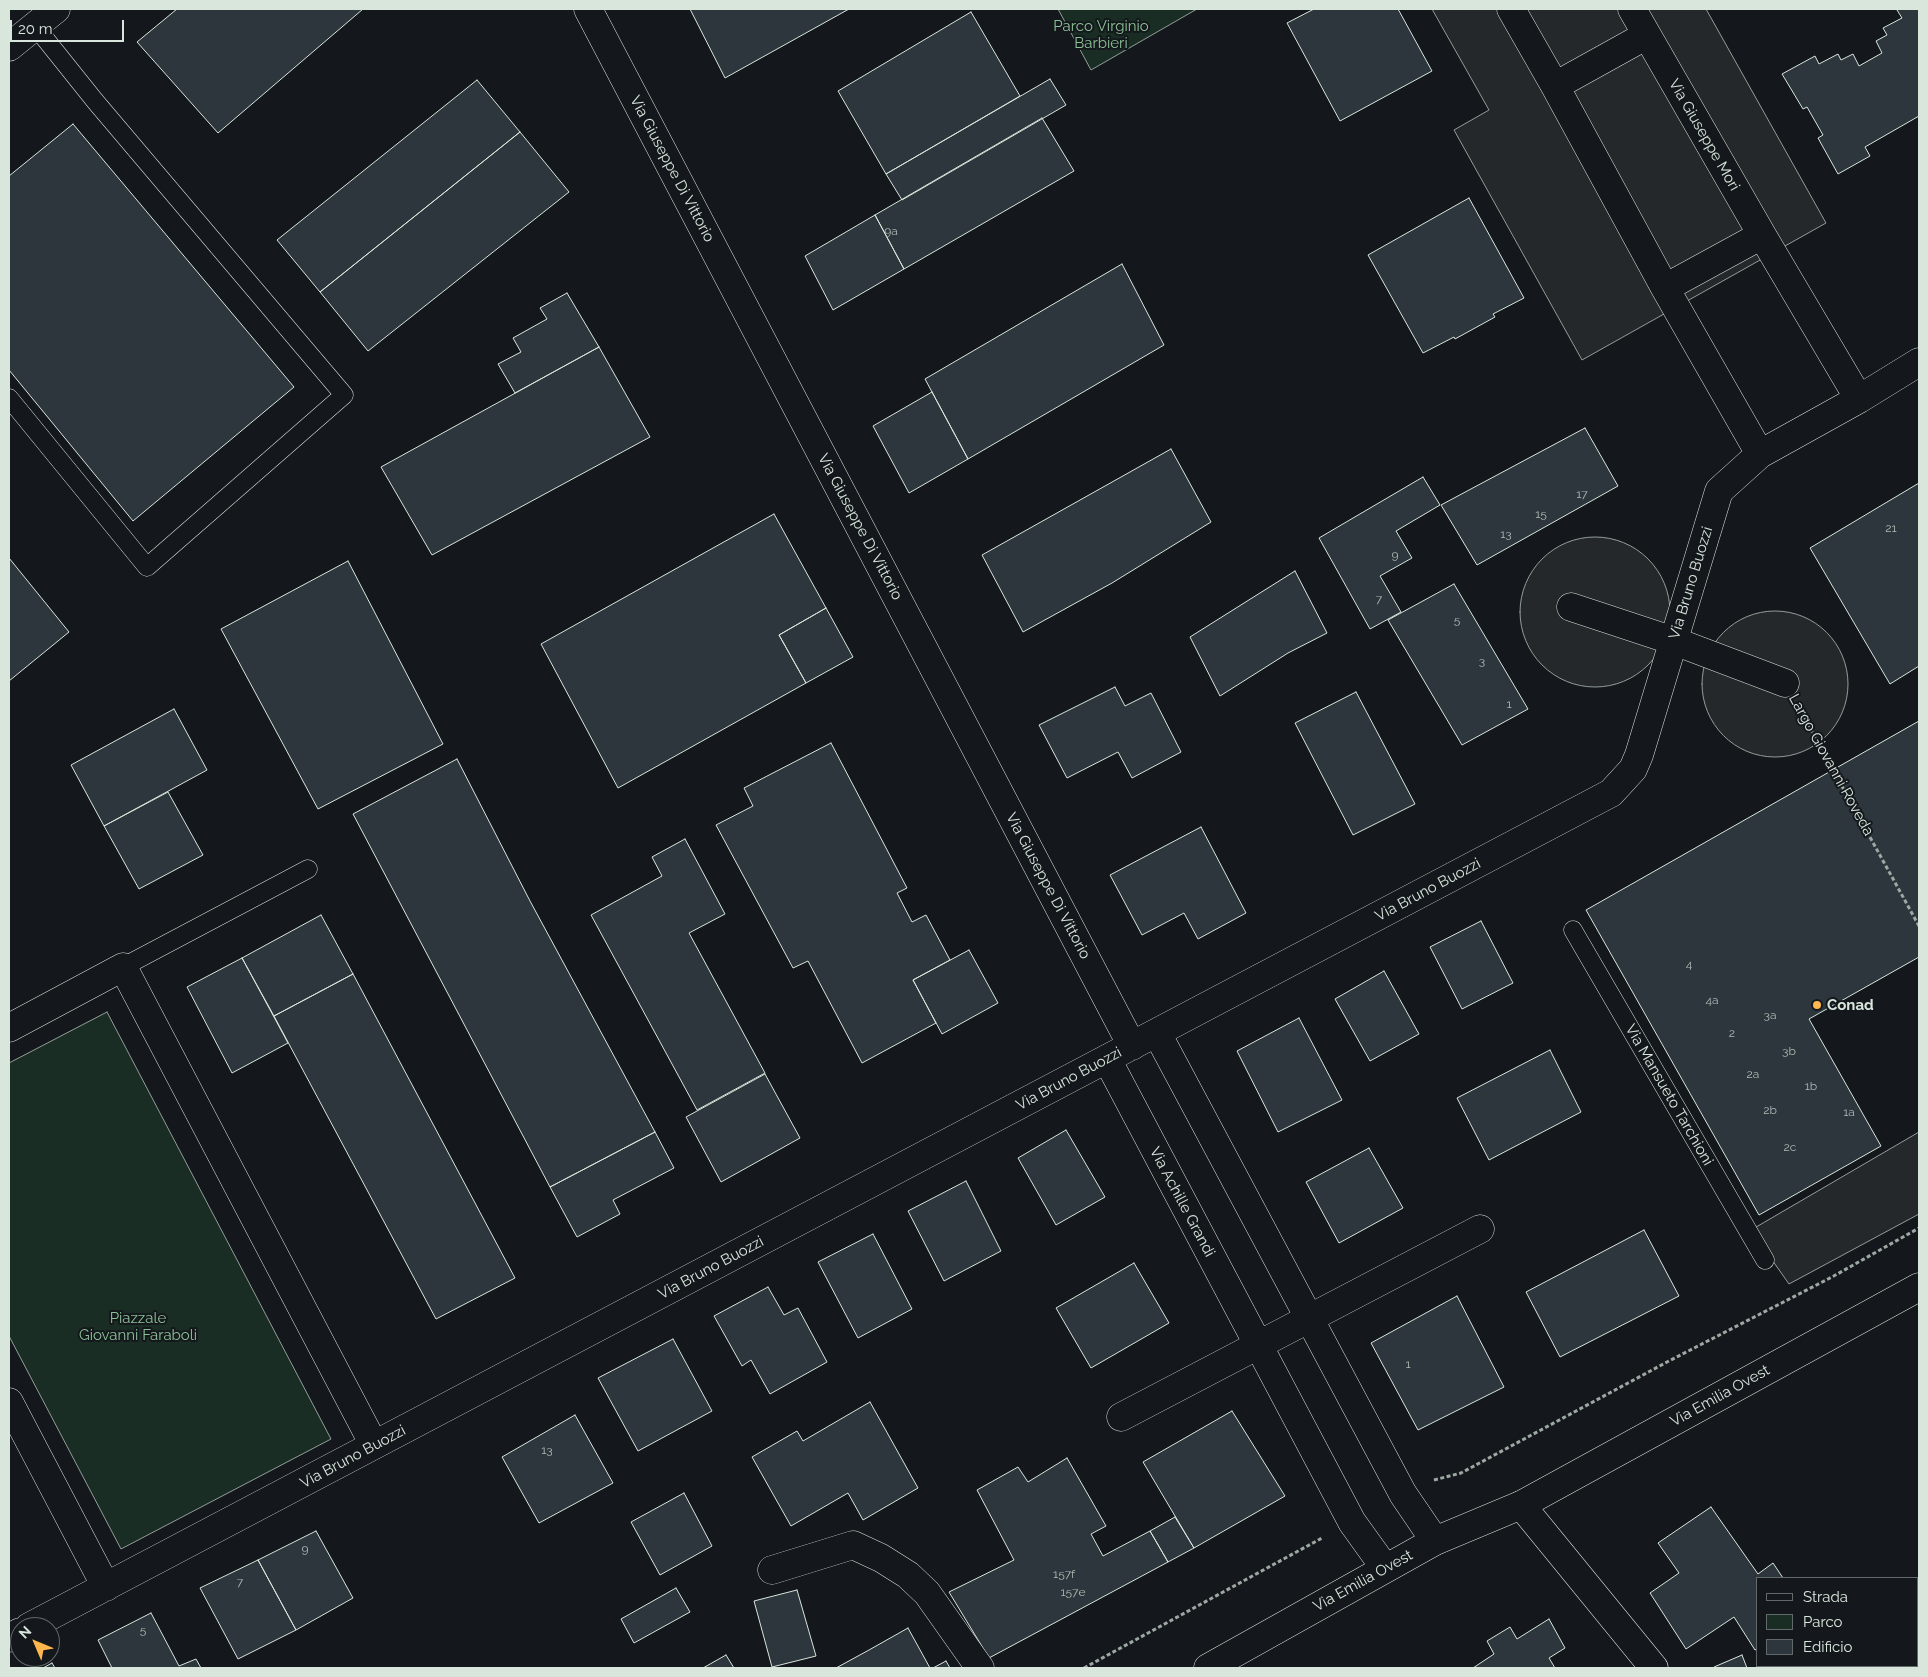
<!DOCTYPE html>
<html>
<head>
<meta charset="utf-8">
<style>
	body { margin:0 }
	#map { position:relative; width:1928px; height:1677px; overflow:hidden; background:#14181c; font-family:Raleway,sans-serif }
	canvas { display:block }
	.frame { position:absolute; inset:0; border:10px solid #d8e6dc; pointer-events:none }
	.legend { position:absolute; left:1756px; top:1577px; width:162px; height:90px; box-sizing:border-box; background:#14181c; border:1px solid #626a69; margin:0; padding:6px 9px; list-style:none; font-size:15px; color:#d8e6dc }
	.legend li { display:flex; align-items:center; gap:10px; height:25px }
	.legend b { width:25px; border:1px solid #626a69 }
	.north { position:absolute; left:10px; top:1617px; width:50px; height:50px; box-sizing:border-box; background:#14181c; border:1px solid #626a69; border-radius:50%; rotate:315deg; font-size:14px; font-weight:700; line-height:20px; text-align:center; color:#d8e6dc }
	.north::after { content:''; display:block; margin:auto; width:18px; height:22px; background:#ffb74d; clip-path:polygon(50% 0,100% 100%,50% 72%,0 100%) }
	.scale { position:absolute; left:10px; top:20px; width:114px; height:22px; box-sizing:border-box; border:2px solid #d8e6dc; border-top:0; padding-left:6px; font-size:15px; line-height:18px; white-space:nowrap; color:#d8e6dc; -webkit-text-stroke:4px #14181c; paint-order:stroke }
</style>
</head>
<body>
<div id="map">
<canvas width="1928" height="1677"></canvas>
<div class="frame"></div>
<ul class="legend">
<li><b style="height:6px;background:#14181c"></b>Strada</li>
<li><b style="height:14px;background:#1a2d24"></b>Parco</li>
<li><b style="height:14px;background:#2c363c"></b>Edificio</li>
</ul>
<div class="north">N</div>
<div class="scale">20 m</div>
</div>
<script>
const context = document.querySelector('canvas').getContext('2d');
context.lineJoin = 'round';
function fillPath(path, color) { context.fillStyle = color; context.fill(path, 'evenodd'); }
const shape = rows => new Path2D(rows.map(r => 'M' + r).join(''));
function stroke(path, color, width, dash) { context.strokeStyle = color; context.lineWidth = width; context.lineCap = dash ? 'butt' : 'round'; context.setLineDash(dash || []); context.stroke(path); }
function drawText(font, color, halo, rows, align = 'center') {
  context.font = font + ' Raleway,sans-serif'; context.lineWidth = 4; context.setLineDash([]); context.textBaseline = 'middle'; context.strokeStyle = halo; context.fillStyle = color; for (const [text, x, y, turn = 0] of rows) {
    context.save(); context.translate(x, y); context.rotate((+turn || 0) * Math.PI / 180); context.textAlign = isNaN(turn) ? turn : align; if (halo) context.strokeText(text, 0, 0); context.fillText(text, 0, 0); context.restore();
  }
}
const green = shape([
	[1058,9,1197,9,1091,70,1058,9],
	[107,1012,331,1439,121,1549,9,1336,9,1063,107,1012]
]);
fillPath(green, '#1a2d24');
stroke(green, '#939e99', 1);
const parking = shape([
	[1432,9,1706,9,1826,223,1582,360,1454,130,1489,110,1432,9],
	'1520 612a75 75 0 1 1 150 0a75 75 0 1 1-150 0Z',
	'1702 684a73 73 0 1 1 146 0a73 73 0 1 1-146 0Z',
	[1919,1132,1919,1214,1789,1284,1751,1230,1919,1132]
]);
fillPath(parking, '#24282b');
stroke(parking, '#939e99', 1);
const building = shape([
	[177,9,363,9,218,133,137,42,177,9],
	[690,9,849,9,725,78,690,9],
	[1314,9,1398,9,1432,71,1340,121,1287,23,1314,9],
	[1900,9,1919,9,1919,116,1865,147,1870,156,1838,174,1818,138,1823,135,1807,107,1803,109,1782,74,1815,56,1819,64,1838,54,1841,60,1853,54,1859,66,1882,53,1876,41,1887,35,1883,28,1902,18,1897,10,1900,9],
	[971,12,1020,96,886,174,838,91,971,12],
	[1050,79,1066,105,902,200,886,174,1050,79],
	[477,80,520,132,320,292,277,240,477,80],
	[1042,118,1074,171,904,269,875,215,1042,118],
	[73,124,294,387,133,521,9,370,9,176,73,124],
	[520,132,569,192,368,351,320,292,520,132],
	[1469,198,1524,298,1493,314,1495,317,1455,339,1454,337,1423,353,1368,255,1469,198],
	[875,215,904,269,833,310,805,256,875,215],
	[1122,264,1164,345,968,459,925,379,1122,264],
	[567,293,599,347,515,393,498,364,521,352,513,338,547,319,540,308,567,293],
	[599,347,650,437,432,555,381,467,599,347],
	[932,392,968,459,909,493,873,426,932,392],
	[1585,428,1618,486,1477,565,1441,505,1585,428],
	[1171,449,1211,522,1112,583,1023,632,982,555,1171,449],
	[1423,477,1440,505,1396,531,1412,558,1380,576,1401,612,1370,629,1319,538,1423,477],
	[1919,483,1919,666,1890,684,1810,548,1919,483],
	[774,514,826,608,779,635,806,683,618,788,541,644,774,514],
	[9,558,69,632,9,681,9,558],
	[348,561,443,744,318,809,221,629,348,561],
	[1295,571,1327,633,1288,653,1220,696,1190,637,1295,571],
	[1454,584,1528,709,1462,745,1388,620,1454,584],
	[826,608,853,657,806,683,779,635,826,608],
	[1115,687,1125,706,1151,693,1181,752,1132,778,1118,752,1067,778,1039,725,1115,687],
	[1356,692,1415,804,1353,835,1295,723,1356,692],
	[174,709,207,770,104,826,71,765,174,709],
	[1919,721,1919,957,1809,1019,1881,1146,1759,1215,1586,910,1919,721],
	[831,743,907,888,897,893,912,922,926,915,950,960,913,980,936,1023,862,1063,808,961,793,968,716,825,753,806,744,788,831,743],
	[457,759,530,901,655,1132,550,1187,353,814,457,759],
	[168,792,203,855,139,889,104,826,168,792],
	[1201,827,1246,913,1198,939,1184,913,1142,935,1110,875,1201,827],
	[685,839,725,914,689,933,765,1073,697,1110,591,915,662,876,652,857,685,839],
	[321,915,353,974,274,1016,242,958,321,915],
	[1481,921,1513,983,1462,1009,1430,947,1481,921],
	[969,950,998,1003,942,1034,913,980,969,950],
	[242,958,288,1043,232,1073,187,987,242,958],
	[1384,971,1419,1034,1370,1061,1335,999,1384,971],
	[353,974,515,1278,436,1319,274,1016,353,974],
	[1299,1018,1342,1100,1278,1132,1237,1051,1299,1018],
	[1550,1050,1581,1112,1489,1160,1457,1098,1550,1050],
	[765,1074,800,1138,721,1182,686,1117,765,1074],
	[1066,1130,1105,1197,1056,1225,1018,1158,1066,1130],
	[655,1132,674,1168,613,1200,620,1214,577,1237,550,1187,655,1132],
	[1369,1148,1403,1208,1339,1243,1306,1182,1369,1148],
	[966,1181,1001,1251,944,1281,908,1211,966,1181],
	[1644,1230,1679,1296,1560,1357,1526,1292,1644,1230],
	[873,1234,912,1309,858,1338,818,1262,873,1234],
	[1134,1263,1169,1323,1091,1368,1056,1308,1134,1263],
	[768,1287,784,1315,798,1308,827,1362,770,1394,751,1360,742,1366,714,1316,768,1287],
	[1457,1296,1504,1387,1418,1430,1371,1343,1457,1296],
	[673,1339,712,1411,638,1451,598,1378,673,1339],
	[870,1402,918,1488,863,1520,848,1493,791,1526,752,1457,797,1431,803,1441,870,1402],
	[1232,1411,1285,1496,1194,1548,1143,1462,1232,1411],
	[575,1415,613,1483,539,1523,502,1457,575,1415],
	[1067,1458,1106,1526,1091,1534,1103,1556,1150,1531,1168,1562,989,1658,949,1592,1014,1560,977,1490,1018,1467,1028,1482,1067,1458],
	[684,1493,712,1546,660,1575,631,1522,684,1493],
	[1711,1507,1758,1574,1773,1563,1783,1578,1757,1578,1757,1649,1755,1650,1734,1617,1686,1649,1650,1593,1679,1573,1658,1543,1711,1507],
	[1175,1517,1194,1548,1168,1562,1150,1531,1175,1517],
	[316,1531,353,1598,296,1630,258,1560,316,1531],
	[258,1560,296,1630,238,1659,200,1588,258,1560],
	[676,1588,690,1612,634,1643,621,1619,676,1588],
	[797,1590,816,1656,772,1667,754,1601,797,1590],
	[151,1613,179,1666,196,1659,201,1668,112,1668,98,1640,151,1613],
	[1549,1619,1565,1648,1549,1658,1555,1668,1473,1668,1494,1654,1487,1641,1510,1627,1517,1639,1549,1619],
	[908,1628,930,1668,836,1668,869,1650,908,1628],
	[726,1655,734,1668,703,1668,726,1655],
	[1742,1655,1747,1668,1715,1668,1714,1667,1742,1655],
	[946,1661,950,1668,933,1668,946,1661],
	[52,1663,55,1668,43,1668,52,1663]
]);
fillPath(building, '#2c363c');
stroke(building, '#d8e6dc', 1);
const service = shape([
	[9,398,147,567,344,395,95,101,35,26],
	[1573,930,1765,1260],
	[123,967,308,869]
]);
const minor = shape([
	[588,9,1132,1046],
	[1511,9,1555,86,1665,288,1760,454],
	[1632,9,1762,235,1859,399],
	[9,47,56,9],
	[1555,86,1647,35],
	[1665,288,1762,235],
	[1571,607,1674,641,1785,683],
	[9,1028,123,967,374,1445],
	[1157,1033,1403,1494,1435,1541],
	[1107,1059,1352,1522,1385,1568],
	[9,1402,106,1587],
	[1121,1417,1480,1229],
	[1521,1505,1654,1668],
	[772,1570,853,1545,881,1558,908,1575,927,1593,980,1668],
	[29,1627,1611,793,1633,769,1639,755,1719,491,1760,454,1859,399,1919,362],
	[9,1638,20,1632]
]);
const tertiary = shape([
	[1208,1668,1435,1541,1521,1505,1919,1287]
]);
stroke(service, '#d8e6dc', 19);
stroke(minor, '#d8e6dc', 29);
stroke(tertiary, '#d8e6dc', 29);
stroke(shape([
	[1801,712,1919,926],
	[1434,1480,1461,1473,1667,1362,1832,1277,1919,1228],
	[1084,1668,1322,1538]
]), '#9da8a2', 3, [4, 2.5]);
stroke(service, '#14181c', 18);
stroke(minor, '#14181c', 28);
stroke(tertiary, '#14181c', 28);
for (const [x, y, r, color] of [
	[1817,1005,5,"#ffb74d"]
]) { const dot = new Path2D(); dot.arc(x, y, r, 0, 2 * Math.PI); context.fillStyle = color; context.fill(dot); stroke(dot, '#14181c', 2); }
drawText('12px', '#adbab4', null, [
	["9a",891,231],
	["17",1582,494],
	["15",1541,514],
	["21",1891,528],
	["13",1506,534],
	["9",1395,555],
	["7",1379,599],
	["5",1457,620],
	["3",1482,661],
	["1",1509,704],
	["4",1689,964],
	["4a",1712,1000],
	["3a",1770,1015],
	["2",1732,1033],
	["3b",1789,1051],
	["2a",1753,1074],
	["1b",1811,1086],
	["2b",1770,1110],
	["1a",1849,1112],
	["2c",1790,1147],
	["1",1408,1364],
	["13",547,1450],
	["9",305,1549],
	["157f",1064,1574],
	["7",240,1582],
	["157e",1073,1592],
	["5",143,1630]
]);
drawText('15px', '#8ac095', '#14181c', [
	["Parco Virginio",1101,26],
	["Barbieri",1101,43],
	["Piazzale",138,1318],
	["Giovanni Faraboli",138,1335]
]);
drawText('15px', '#d8e6dc', '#14181c', [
	["Via Giuseppe Mori",1704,135,60],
	["Via Giuseppe Di Vittorio",672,169,62],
	["Via Giuseppe Di Vittorio",860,527,62],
	["Via Bruno Buozzi",1691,583,-73],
	["Largo Giovanni Roveda",1831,765,61],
	["Via Giuseppe Di Vittorio",1048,886,62],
	["Via Bruno Buozzi",1428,890,-28],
	["Via Bruno Buozzi",1069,1079,-28],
	["Via Mansueto Tarchioni",1669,1095,60],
	["Via Achille Grandi",1182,1202,62],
	["Via Bruno Buozzi",711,1268,-28],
	["Via Emilia Ovest",1720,1396,-29],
	["Via Bruno Buozzi",353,1457,-28],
	["Via Emilia Ovest",1363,1581,-29]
]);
drawText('bold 15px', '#d8e6dc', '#14181c', [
	["Conad",1827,1005]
], 'left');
</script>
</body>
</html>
